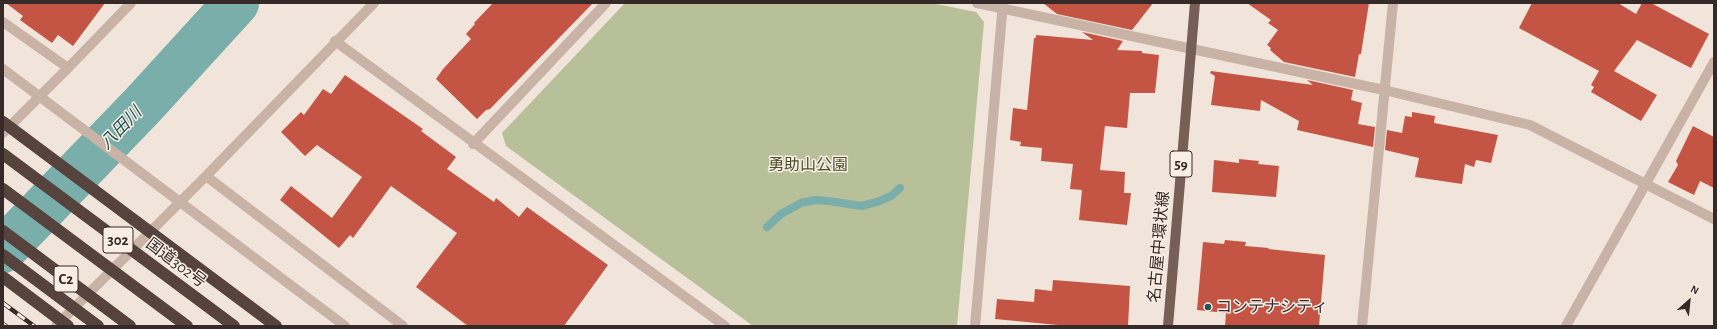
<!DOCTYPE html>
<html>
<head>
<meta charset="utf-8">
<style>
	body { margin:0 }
	#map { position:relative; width:1717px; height:329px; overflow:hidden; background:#f1e4da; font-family:"Alegreya Sans",sans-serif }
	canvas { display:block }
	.frame { position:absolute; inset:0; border:4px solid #352a27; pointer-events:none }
	.north { position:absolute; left:1669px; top:281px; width:40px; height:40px; -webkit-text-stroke:3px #f9eee6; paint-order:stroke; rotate:27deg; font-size:11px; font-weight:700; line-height:16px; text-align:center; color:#352a27 }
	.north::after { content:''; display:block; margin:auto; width:14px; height:18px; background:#352a27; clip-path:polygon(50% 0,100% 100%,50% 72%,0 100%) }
</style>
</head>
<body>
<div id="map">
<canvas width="1717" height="329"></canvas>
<div class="frame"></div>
<div class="north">N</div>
</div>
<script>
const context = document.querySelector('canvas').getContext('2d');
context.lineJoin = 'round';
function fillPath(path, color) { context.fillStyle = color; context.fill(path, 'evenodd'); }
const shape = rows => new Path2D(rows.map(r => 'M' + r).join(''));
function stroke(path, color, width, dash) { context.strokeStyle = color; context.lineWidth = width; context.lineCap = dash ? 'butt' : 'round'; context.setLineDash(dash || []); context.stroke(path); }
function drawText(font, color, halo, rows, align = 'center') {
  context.font = font + ' "Alegreya Sans","Noto Sans JP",sans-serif'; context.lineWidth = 3; context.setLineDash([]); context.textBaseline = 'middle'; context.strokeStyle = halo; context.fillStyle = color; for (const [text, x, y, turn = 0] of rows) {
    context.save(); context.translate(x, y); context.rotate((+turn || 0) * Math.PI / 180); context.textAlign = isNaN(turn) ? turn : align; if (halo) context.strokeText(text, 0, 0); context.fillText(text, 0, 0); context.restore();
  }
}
fillPath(shape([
	[625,3,931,3,976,12,984,22,957,326,753,326,506,146,502,133]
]), '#b8c09a');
stroke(shape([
	[767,227,781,214,801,203,815,200,829,201,861,206,877,202,891,196,900,188]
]), '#79aeaa', 8);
stroke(shape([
	[3,250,142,106,236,3]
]), '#79aeaa', 46);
fillPath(shape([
	[6,3,105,3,73,46,58,35,52,43,20,20,23,16],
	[493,3,593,3,490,109,486,110,477,119,436,79,443,69,471,39,466,34,475,24,474,23],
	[1043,3,1153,3,1132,30,1057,14],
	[1247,3,1369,3,1361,54,1359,54,1355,77,1284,62,1270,50,1271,48,1267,45,1278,30,1268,23,1271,20],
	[1532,3,1618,3,1636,14,1642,3,1651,3,1709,34,1691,68,1637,40,1614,71,1657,95,1641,121,1591,92,1594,87,1591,85,1599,71,1519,28],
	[1082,32,1123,41,1117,50,1142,51,1142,53,1159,55,1155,93,1130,93,1127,128,1105,126,1100,170,1125,172,1124,193,1131,193,1127,225,1079,220,1082,190,1070,189,1073,164,1041,161,1042,148,1020,146,1021,142,1010,140,1013,108,1027,110,1034,38,1036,38,1036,35,1093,40],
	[1211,71,1313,85,1307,80,1353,90,1351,100,1362,103,1358,124,1375,127,1373,147,1297,130,1299,121,1261,100,1260,111,1211,105,1215,76,1210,73],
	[345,75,423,129,421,131,456,157,447,169,494,202,496,198,519,217,527,207,608,265,564,326,468,326,416,287,457,233,391,186,353,238,350,235,339,248,280,200,291,186,332,218,362,177,317,145,305,156,281,132,301,112,304,115,323,89,331,94],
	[1412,112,1435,116,1434,123,1498,135,1491,163,1476,160,1474,167,1465,164,1462,184,1415,177,1419,158,1385,150,1387,130,1402,133,1405,116,1412,117],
	[1693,126,1714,137,1714,188,1700,181,1694,195,1668,182,1678,165,1676,161],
	[1239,159,1259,161,1258,164,1279,166,1276,197,1212,192,1214,160,1239,163],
	[1225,240,1246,242,1245,246,1269,248,1268,249,1325,255,1319,326,1225,326,1226,313,1197,310,1203,242,1224,244],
	[1053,280,1130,286,1128,326,1068,326,995,319,997,299,1034,302,1035,289,1052,291]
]), '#c45545');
stroke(shape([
	[977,3,1384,90,1530,125,1714,219],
	[3,22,68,68],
	[335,41,725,326],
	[3,133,68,68,131,3],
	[473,144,606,3],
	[206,176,403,326],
	[56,326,206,176,374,3],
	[975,326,1003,3],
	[1362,326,1393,3],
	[1566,326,1714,62]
]), '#c9b2a6', 10);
stroke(shape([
	[1168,326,1195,3]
]), '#775f58', 10);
const rail = shape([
	[3,303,34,326],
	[3,324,6,326]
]);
stroke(rail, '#352a27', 4.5);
stroke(rail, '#f9eee6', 3, [9]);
stroke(shape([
	[3,69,345,326]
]), '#c9b2a6', 10);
stroke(shape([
	[3,122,276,326],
	[3,154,234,326],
	[3,189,187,326],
	[3,231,130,326],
	[3,255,98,326],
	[3,277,68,326]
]), '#56433e', 12);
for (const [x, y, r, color] of [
	[1208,307,4,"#1d5653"]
]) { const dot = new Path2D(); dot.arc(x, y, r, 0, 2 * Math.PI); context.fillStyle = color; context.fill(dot); stroke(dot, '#f9eee6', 1.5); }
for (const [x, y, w] of [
	[1181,164,22],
	[118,240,30],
	[66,279,24]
]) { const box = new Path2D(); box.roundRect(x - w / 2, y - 13, w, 26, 3); context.fillStyle = '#f9eee6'; context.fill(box); stroke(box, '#352a27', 1); }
drawText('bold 15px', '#352a27', null, [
	["59",1181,164],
	["302",118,240],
	["C2",66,279]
]);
drawText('16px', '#49532b', '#f9eee6', [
	["勇助山公園",808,165]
]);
drawText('16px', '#352a27', '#f9eee6', [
	["名古屋中環状線",1159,247,-85],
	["国道302号",176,263,37]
]);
drawText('16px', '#352a27', '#f9eee6', [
	["コンテナシティ",1216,307]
], 'left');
drawText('italic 17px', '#1d5653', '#f9eee6', [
	["八田川",121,128,-46]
]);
</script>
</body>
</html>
